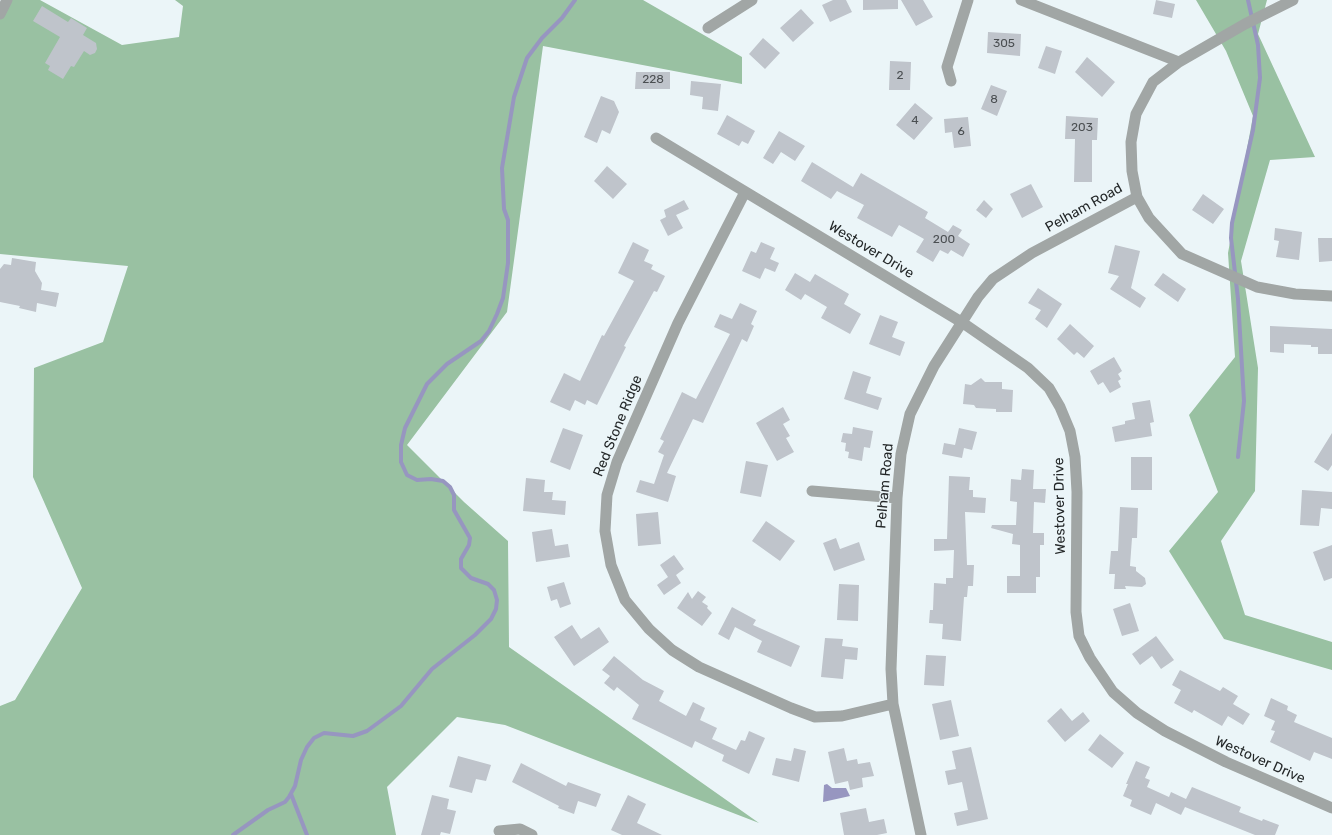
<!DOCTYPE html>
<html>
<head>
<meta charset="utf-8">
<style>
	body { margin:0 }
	canvas { display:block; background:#ebf5f8 }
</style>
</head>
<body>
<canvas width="1332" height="835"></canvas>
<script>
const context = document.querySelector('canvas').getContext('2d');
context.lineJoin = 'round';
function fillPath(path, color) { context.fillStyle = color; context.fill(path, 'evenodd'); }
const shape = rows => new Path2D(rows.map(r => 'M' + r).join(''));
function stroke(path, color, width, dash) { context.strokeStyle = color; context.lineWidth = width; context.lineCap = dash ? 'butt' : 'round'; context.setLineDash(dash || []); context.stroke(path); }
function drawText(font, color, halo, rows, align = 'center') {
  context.font = font + ' Rubik,sans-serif'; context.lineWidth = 3; context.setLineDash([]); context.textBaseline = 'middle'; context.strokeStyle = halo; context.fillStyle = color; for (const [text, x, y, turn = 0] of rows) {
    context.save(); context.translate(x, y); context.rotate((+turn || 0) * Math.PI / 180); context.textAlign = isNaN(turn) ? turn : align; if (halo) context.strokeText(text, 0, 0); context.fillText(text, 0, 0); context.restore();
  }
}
fillPath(shape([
	[5,0,40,0,122,45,179,37,183,6,175,0,643,0,742,57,742,84,543,46,507,312,407,445,464,502,508,541,509,647,759,823,505,725,457,717,387,787,396,835,0,835,0,706,15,700,82,588,33,477,34,368,103,342,128,266,0,254,0,8],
	[1196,0,1267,0,1258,34,1315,157,1270,160,1241,261,1258,368,1255,491,1221,541,1245,615,1332,642,1332,670,1224,639,1169,551,1218,492,1189,415,1235,357,1228,253,1253,116,1226,51]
]), '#99c1a2');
fillPath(shape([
	[827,784,832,788,846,788,850,796,823,802,824,785]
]), '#9796c0');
stroke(shape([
	[1238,457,1244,401,1238,299,1231,238,1232,223,1253,130,1260,78,1258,45,1248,0],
	[291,794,307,835],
	[233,835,268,810,285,802,289,797,295,786,301,760,307,747,314,738,324,733,353,736,367,731,401,706,432,669,475,635,491,619,496,609,497,600,494,590,488,584,471,578,461,568,461,559,469,545,470,538,454,510,454,495,450,487,443,481,431,479,417,480,407,475,401,462,401,445,405,428,427,384,447,364,481,341,489,331,497,314,503,298,508,263,508,220,504,209,502,168,514,97,527,58,542,38,562,18,575,0]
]), '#9796c0', 4);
fillPath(shape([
	[833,0,846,0,852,12,830,22,822,5],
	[863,0,898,0,898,9,863,10],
	[901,0,923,0,933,17,916,26],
	[1156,0,1175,4,1172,18,1153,14],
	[42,6,68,22,71,18,87,28,83,35,96,43,97,49,95,53,90,55,84,51,74,67,71,66,63,79,48,70,50,66,45,63,60,37,33,21],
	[801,9,814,23,793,42,780,28],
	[988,32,1021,34,1020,56,987,53],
	[763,38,780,53,765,69,749,54],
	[1046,46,1062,51,1055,74,1038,68],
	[1087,57,1115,82,1102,97,1075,72],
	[890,61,911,62,910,90,889,90],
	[636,72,670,72,670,89,635,89],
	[691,81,721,84,718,111,702,109,703,97,690,95],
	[991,85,1007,91,997,116,981,109],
	[601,96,614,101,619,112,610,134,602,130,597,143,584,137],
	[915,103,933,118,914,140,896,125],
	[727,115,755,131,748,144,742,141,739,146,717,134],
	[1066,116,1098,118,1097,140,1092,140,1092,182,1074,182,1075,139,1065,139],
	[968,117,971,146,954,148,952,132,945,133,944,119],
	[779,131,805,146,795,161,781,152,773,164,763,158],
	[812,162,853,187,861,173,928,212,925,218,948,232,953,225,962,230,958,236,970,244,963,257,951,250,948,254,940,250,933,262,916,252,924,239,899,225,892,237,857,218,864,205,837,191,831,199,801,181],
	[607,166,627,184,613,199,594,181],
	[1031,184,1043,207,1022,218,1010,194],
	[1203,194,1224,209,1213,224,1192,210],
	[684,200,689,209,676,215,683,228,668,236,660,220,666,217,664,210],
	[984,200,993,209,986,218,976,210],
	[1275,228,1302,232,1299,260,1276,257,1279,241,1274,240],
	[1318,238,1332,238,1332,261,1319,262],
	[633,242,649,250,644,261,653,265,651,269,665,276,657,292,654,291,624,346,626,347,597,405,587,400,585,405,575,400,570,411,550,402,564,373,580,381,602,335,604,336,634,281,618,273],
	[761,242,775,248,770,259,779,263,775,272,765,268,760,279,742,271,751,251,756,253],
	[1115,245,1140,251,1131,288,1146,298,1140,308,1110,289,1119,276,1108,273],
	[12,258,36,262,35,271,42,283,41,290,59,293,56,307,37,303,36,312,19,308,20,306,0,302,0,269,4,264,11,265],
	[795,273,810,282,815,274,849,294,844,304,861,314,850,334,821,318,827,307,805,294,801,300,785,290],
	[1163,273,1186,289,1178,302,1154,285],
	[1038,288,1062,304,1047,328,1035,319,1041,310,1028,303],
	[740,303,757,311,751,324,754,326,747,342,742,339,703,423,693,419,667,473,676,476,668,502,636,492,640,480,654,484,664,455,658,452,664,441,660,439,682,392,696,399,730,334,714,327,720,314,732,319],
	[880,315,898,322,892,337,905,342,900,356,869,344],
	[1070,324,1094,346,1084,358,1077,352,1074,355,1057,339],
	[1270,326,1332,329,1332,354,1318,354,1318,347,1311,347,1311,345,1284,344,1284,353,1270,352],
	[1114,357,1122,371,1118,374,1121,379,1118,381,1121,387,1110,393,1103,382,1098,385,1090,371],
	[853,371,871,377,866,393,882,398,878,410,844,399],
	[981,378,985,382,1002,382,1002,389,1013,390,1012,412,996,412,996,409,976,408,974,405,963,404,965,384,971,385],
	[1150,400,1154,422,1150,423,1152,436,1115,442,1112,427,1125,424,1125,421,1135,419,1132,403],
	[783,407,790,420,783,424,790,436,786,438,794,452,777,461,756,423],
	[853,427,873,431,870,448,864,447,862,461,848,458,849,452,845,451,846,443,841,442,843,433,852,434],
	[563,428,583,435,570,470,550,462],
	[959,428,977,432,972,450,964,448,962,458,942,454,944,443,955,445],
	[1332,433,1332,465,1328,471,1314,462],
	[1131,457,1152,457,1152,490,1131,490],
	[746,461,768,465,761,497,740,493],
	[1022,469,1034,470,1033,489,1046,489,1045,503,1034,502,1033,533,1044,533,1044,545,1040,545,1040,577,1036,577,1036,593,1007,593,1007,576,1020,576,1020,545,1012,544,1013,534,991,528,992,525,1016,525,1017,502,1010,501,1011,479,1021,480],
	[949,476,970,477,969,490,973,490,973,497,986,498,985,513,965,512,967,565,974,565,973,586,968,586,967,597,964,597,961,641,942,639,943,624,929,623,930,610,933,610,934,583,946,584,946,578,953,578,954,550,934,551,934,539,947,539],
	[526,478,545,480,544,492,553,492,552,500,566,501,565,515,523,511],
	[1302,490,1332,492,1332,509,1321,508,1319,526,1300,525],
	[1120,507,1138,508,1137,538,1132,538,1130,566,1136,567,1136,571,1145,578,1146,584,1142,587,1125,586,1126,589,1114,589,1115,574,1109,574,1111,551,1118,551],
	[658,512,661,544,638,546,636,514],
	[766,521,795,541,780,561,752,541],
	[552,529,555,546,568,544,570,557,536,562,532,532],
	[836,538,840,549,859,542,865,560,834,571,823,543],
	[1332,545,1332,578,1324,581,1313,552],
	[674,555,684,569,676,575,681,583,664,595,657,585,668,577,660,565],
	[564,582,571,604,560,608,557,599,551,601,547,587],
	[839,584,859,585,858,621,837,620],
	[698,591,706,597,702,602,708,606,707,608,712,613,702,626,677,608,688,592,692,599],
	[1130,603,1139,631,1122,636,1113,609],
	[732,607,756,620,753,625,800,646,791,667,757,652,762,641,735,627,729,640,718,634],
	[572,625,581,639,599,627,609,642,574,666,554,637],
	[1156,636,1174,660,1161,669,1152,656,1140,665,1132,654],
	[825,638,843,639,842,646,858,648,857,660,845,659,843,679,821,677],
	[926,655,946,656,944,686,924,685],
	[614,656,643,680,664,691,659,701,686,716,693,702,705,708,700,720,717,728,712,739,736,750,741,740,745,741,749,731,765,738,749,774,722,761,724,755,695,741,692,748,632,719,639,705,617,687,614,691,604,683,610,676,602,670],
	[1180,670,1220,691,1223,687,1238,696,1233,704,1250,714,1243,725,1228,716,1222,726,1194,710,1192,713,1174,703,1181,690,1172,685],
	[1271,698,1288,706,1287,710,1297,715,1294,722,1332,738,1332,759,1314,752,1310,761,1270,742,1275,731,1271,730,1275,721,1264,716],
	[951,700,959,736,940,740,932,704],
	[1061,708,1072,721,1083,712,1090,721,1065,742,1047,721],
	[1100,734,1124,753,1112,768,1088,750],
	[971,747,988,819,957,826,954,813,968,810,962,782,948,785,945,771,956,769,952,751],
	[794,748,806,751,799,782,772,775,776,758,791,761],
	[844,748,847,761,857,759,858,764,870,762,874,776,862,778,863,787,850,790,848,781,835,784,828,752],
	[458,756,491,765,486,781,476,779,472,793,449,787],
	[1136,761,1150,767,1145,778,1150,780,1147,787,1169,797,1171,792,1186,799,1192,787,1241,807,1239,812,1262,821,1263,819,1279,825,1275,835,1255,835,1185,807,1181,815,1156,803,1151,815,1130,806,1132,800,1123,796,1128,784,1126,784],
	[521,763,566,786,568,782,601,794,596,807,578,801,574,814,558,808,559,806,512,782],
	[432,795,449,799,447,809,456,811,450,834,441,832,440,835,421,835],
	[628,795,646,804,637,823,662,835,622,835,611,830],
	[866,808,869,822,884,819,887,833,877,835,844,835,840,813]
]), '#bfc4cb');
stroke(shape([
	[1021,0,1179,62],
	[1293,0,1245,24,1179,62,1153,82,1136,114,1131,142,1132,171,1137,197,1149,218,1182,254,1257,287,1295,294,1332,296],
	[0,14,7,0],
	[708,28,752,0],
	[951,81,947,67,968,0],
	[656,138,963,323,1028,368,1049,388,1060,407,1070,431,1075,457,1077,492,1076,612,1079,636,1090,658,1113,692,1137,713,1165,731,1226,762,1332,808],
	[745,192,678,323,617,462,607,495,605,531,611,565,625,600,649,629,672,650,699,667,791,708,815,717,842,716,893,704],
	[812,491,897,498],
	[499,831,520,829,532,835],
	[921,835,893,704,891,669,897,498,901,454,910,414,934,366,978,297,993,279,1032,253,1137,197]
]), '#a1a6a5', 11);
drawText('12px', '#4b4f52', null, [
	["305",1004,44],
	["2",900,76],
	["228",653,80],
	["8",994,100],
	["4",915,121],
	["203",1082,128],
	["6",961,132],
	["200",944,240]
]);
drawText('14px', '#242829', '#ebf5f8', [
	["Pelham Road",1084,208,-29],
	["Westover Drive",871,250,31],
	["Red Stone Ridge",618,426,-68],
	["Pelham Road",885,486,-85],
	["Westover Drive",1060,506,-91],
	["Westover Drive",1260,760,24]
]);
</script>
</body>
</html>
